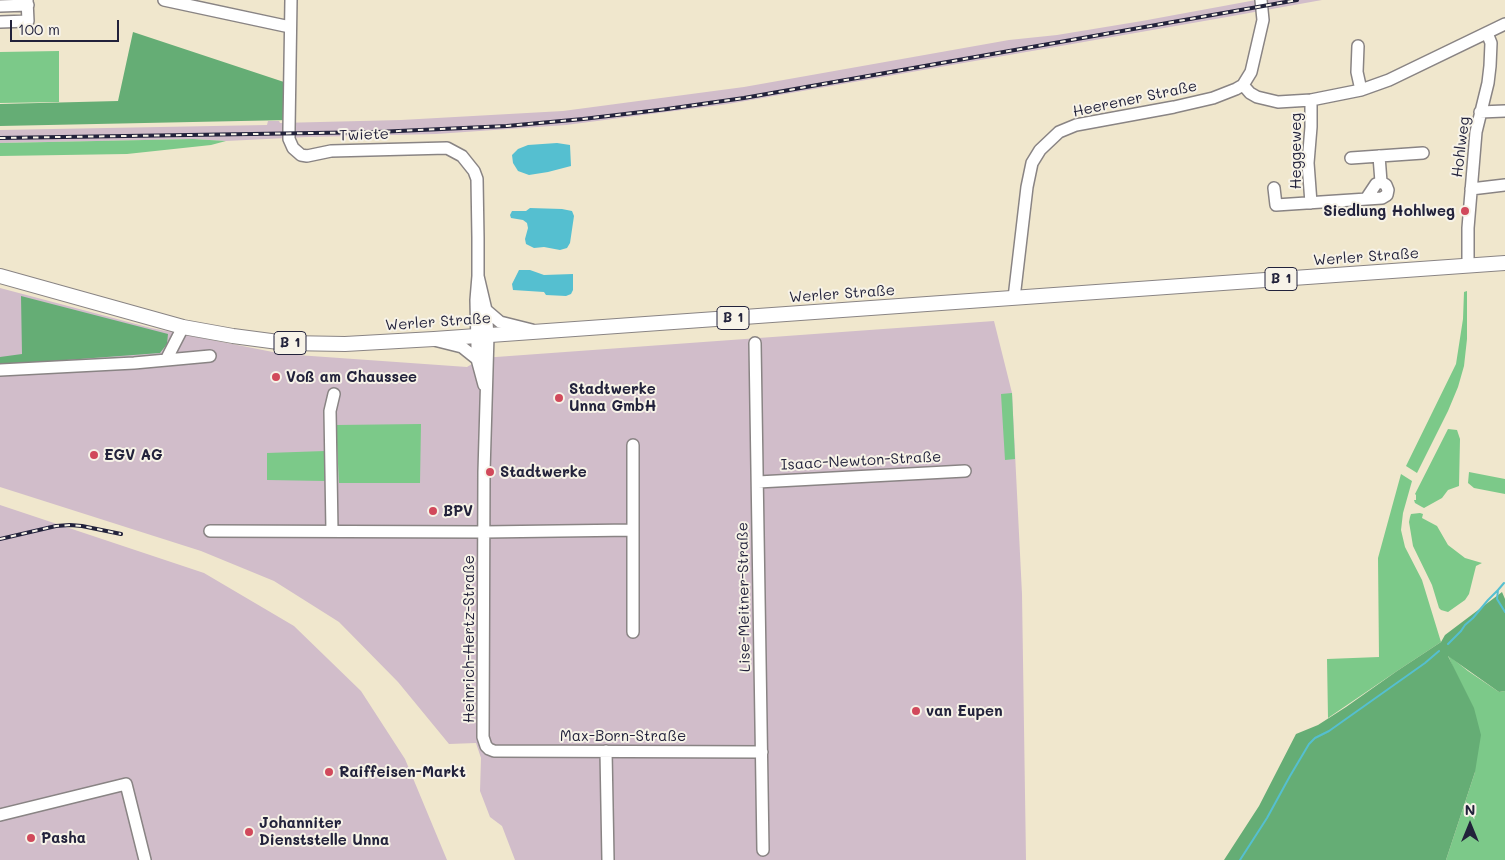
<!DOCTYPE html>
<html>
<head>
<meta charset="utf-8">
<style>
	body { margin:0 }
	#map { position:relative; width:1505px; height:860px; overflow:hidden; background:#f0e7cd; font-family:Mali,sans-serif }
	canvas { display:block }
	.north { position:absolute; left:1445px; top:800px; width:50px; height:50px; -webkit-text-stroke:4px #f7f3e8; paint-order:stroke; rotate:0deg; font-size:14px; font-weight:700; line-height:20px; text-align:center; color:#22223b }
	.north::after { content:''; display:block; margin:auto; width:18px; height:22px; background:#22223b; clip-path:polygon(50% 0,100% 100%,50% 72%,0 100%) }
	.scale { position:absolute; left:10px; top:20px; width:109px; height:22px; box-sizing:border-box; border:2px solid #22223b; border-top:0; padding-left:6px; font-size:15px; line-height:18px; white-space:nowrap; color:#22223b; -webkit-text-stroke:4px #f7f3e8; paint-order:stroke }
</style>
</head>
<body>
<div id="map">
<canvas width="1505" height="860"></canvas>
<div class="north">N</div>
<div class="scale">100 m</div>
</div>
<script>
const context = document.querySelector('canvas').getContext('2d');
context.lineJoin = 'round';
function fillPath(path, color) { context.fillStyle = color; context.fill(path, 'evenodd'); }
const shape = rows => new Path2D(rows.map(r => 'M' + r).join(''));
function stroke(path, color, width, dash) { context.strokeStyle = color; context.lineWidth = width; context.lineCap = dash ? 'butt' : 'round'; context.setLineDash(dash || []); context.stroke(path); }
function drawText(font, color, halo, rows, align = 'center') {
  context.font = font + ' Mali,sans-serif'; context.lineWidth = 4; context.setLineDash([]); context.textBaseline = 'middle'; context.strokeStyle = halo; context.fillStyle = color; for (const [text, x, y, turn = 0] of rows) {
    context.save(); context.translate(x, y); context.rotate((+turn || 0) * Math.PI / 180); context.textAlign = isNaN(turn) ? turn : align; if (halo) context.strokeText(text, 0, 0); context.fillText(text, 0, 0); context.restore();
  }
}
fillPath(shape([
	[1256,0,1260,11,1227,17,728,104,566,125,436,134,307,137,226,141,193,139,0,143,0,130,267,125,268,121,279,121,280,123,401,120,563,111,744,87,1009,40,1057,35,1142,21],
	[1265,0,1322,0,1266,10],
	[0,288,151,328,283,354,467,367,482,358,994,321,1012,393,1022,594,1026,860,515,860,502,826,490,817,480,791,481,758,476,743,449,744,398,682,339,622,274,581,201,551,0,487],
	[0,505,204,573,294,626,361,691,405,759,447,860,0,860]
]), '#d1bdca');
fillPath(shape([
	[59,51,59,102,0,103,0,52],
	[193,139,226,141,211,145,127,154,0,156,0,143],
	[1467,291,1467,339,1464,366,1458,387,1448,411,1417,473,1406,466,1456,364,1463,319,1464,292],
	[1012,393,1015,459,1005,460,1001,394],
	[421,424,420,483,339,483,336,425],
	[1448,429,1457,430,1460,439,1459,486,1448,490,1442,498,1424,508,1422,507,1415,503,1414,500,1416,500,1416,495,1415,494],
	[325,451,325,481,267,480,267,453],
	[1469,472,1505,479,1505,494,1474,488,1468,483],
	[1401,474,1412,481,1403,513,1401,530,1405,547,1422,580,1441,642,1397,671,1328,718,1327,659,1379,657,1378,558],
	[1420,513,1423,514,1422,518,1437,526,1448,545,1465,558,1482,563,1476,566,1469,594,1465,600,1448,612,1441,610,1439,608,1432,585,1413,546,1409,522,1410,517,1411,514],
	[1448,655,1468,671,1499,692,1505,691,1505,860,1446,860,1475,772,1454,670]
]), '#7cc989');
fillPath(shape([
	[133,32,290,84,289,120,0,126,0,104,118,101],
	[21,296,168,334,167,344,160,353,0,365,0,357,22,354],
	[1502,592,1505,599,1505,691,1499,692,1448,656,1474,708,1481,735,1475,772,1446,860,1224,860,1259,806,1296,734,1318,725,1346,707,1397,671,1441,642,1445,635]
]), '#65ad75');
fillPath(shape([
	[557,143,570,145,571,166,548,172,529,175,518,171,513,163,512,155,518,149,528,145],
	[530,208,562,209,572,211,574,216,570,243,567,248,560,250,544,247,534,248,526,244,525,239,528,228,527,223,523,220,511,218,510,215,512,211,526,211],
	[519,270,530,270,544,275,573,274,573,290,571,294,566,296,546,295,544,292,513,290,512,284]
]), '#55bfd0');
stroke(shape([
	[1504,583,1498,590,1497,599,1505,612],
	[1448,644,1461,631,1465,625,1473,618,1488,600,1498,590],
	[1240,860,1267,818,1290,776,1309,744,1315,738,1329,731,1425,663,1439,651]
]), '#55bfd0', 2);
const minor = shape([
	[164,0,290,27],
	[291,0,289,129,289,139,293,148,301,155,307,156,331,151,447,148,462,156,474,171,477,179,478,238,478,276,476,300,477,347,477,359,484,385],
	[0,6,28,5],
	[0,22,28,21,27,0],
	[1358,46,1357,72,1361,90],
	[1243,85,1250,93,1257,97,1278,102,1311,100,1361,90,1389,80,1505,24],
	[1480,112,1505,111],
	[1351,158,1423,153],
	[1274,188,1276,205,1382,198,1387,195,1388,190,1386,185,1381,182,1379,156],
	[1471,189,1505,185],
	[1366,199,1376,184,1381,182],
	[1311,203,1308,163,1311,127,1311,100],
	[1468,266,1468,228,1476,132,1488,83,1490,66,1491,43,1487,33],
	[478,276,486,310,488,335,484,472,483,737,486,746,489,749,494,751,762,752],
	[1014,298,1027,187,1032,163,1040,150,1059,132,1076,125,1174,107,1213,98,1236,89,1243,85,1251,72,1263,20,1261,0],
	[486,310,500,322,532,330],
	[434,340,462,347,477,359],
	[755,343,763,850],
	[166,360,183,327],
	[0,370,134,363,210,356],
	[633,445,633,632],
	[758,482,965,471],
	[210,531,484,532,633,530],
	[332,531,330,411,334,394],
	[606,751,608,860],
	[0,815,126,784,145,860]
]);
const major = shape([
	[0,276,183,327,233,336,286,343,345,344,434,339,1505,263]
]);
stroke(minor, '#898484', 14);
stroke(major, '#898484', 16);
stroke(minor, '#fff', 11);
stroke(major, '#fff', 14);
const rail = shape([
	[0,138,377,132,507,126,583,119,667,109,744,98,1297,0],
	[0,539,56,526,70,525,82,526,121,534]
]);
stroke(rail, '#22223b', 4);
stroke(rail, '#f7f3e8', 2, [5.5]);
for (const [x, y, r, color] of [
	[1465,211,5,"#d1495b"],
	[276,377,5,"#d1495b"],
	[559,398,5,"#d1495b"],
	[94,455,5,"#d1495b"],
	[490,472,5,"#d1495b"],
	[433,511,5,"#d1495b"],
	[916,711,5,"#d1495b"],
	[329,772,5,"#d1495b"],
	[249,832,5,"#d1495b"],
	[31,838,5,"#d1495b"]
]) { const dot = new Path2D(); dot.arc(x, y, r, 0, 2 * Math.PI); context.fillStyle = color; context.fill(dot); stroke(dot, '#f7f3e8', 2); }
for (const [x, y, w] of [
	[1281,279,32],
	[733,318,32],
	[290,343,32]
]) { const box = new Path2D(); box.roundRect(x - w / 2, y - 11.5, w, 23, 4); context.fillStyle = '#f7f3e8'; context.fill(box); stroke(box, '#22223b', 1); }
drawText('bold 14px', '#22223b', null, [
	["B 1",1281,279],
	["B 1",733,318],
	["B 1",290,343]
]);
drawText('15px', '#22223b', '#f7f3e8', [
	["Heerener Straße",1135,99,-12],
	["Twiete",364,135,-2],
	["Hohlweg",1461,147,-83],
	["Heggeweg",1296,151,-90],
	["Werler Straße",1366,257,-4],
	["Werler Straße",842,294,-4],
	["Werler Straße",438,322,-4],
	["Isaac-Newton-Straße",861,461,-3],
	["Lise-Meitner-Straße",744,597,-91],
	["Heinrich-Hertz-Straße",469,639,-90],
	["Max-Born-Straße",623,736]
]);
drawText('bold 15px', '#22223b', '#f7f3e8', [
	["Siedlung Hohlweg",1455,211,"right"],
	["Voß am Chaussee",286,377],
	["Stadtwerke",569,389],
	["Unna GmbH",569,406],
	["EGV AG",104,455],
	["Stadtwerke",500,472],
	["BPV",443,511],
	["van Eupen",926,711],
	["Raiffeisen-Markt",339,772],
	["Johanniter",259,823],
	["Dienststelle Unna",259,840],
	["Pasha",41,838]
], 'left');
</script>
</body>
</html>
